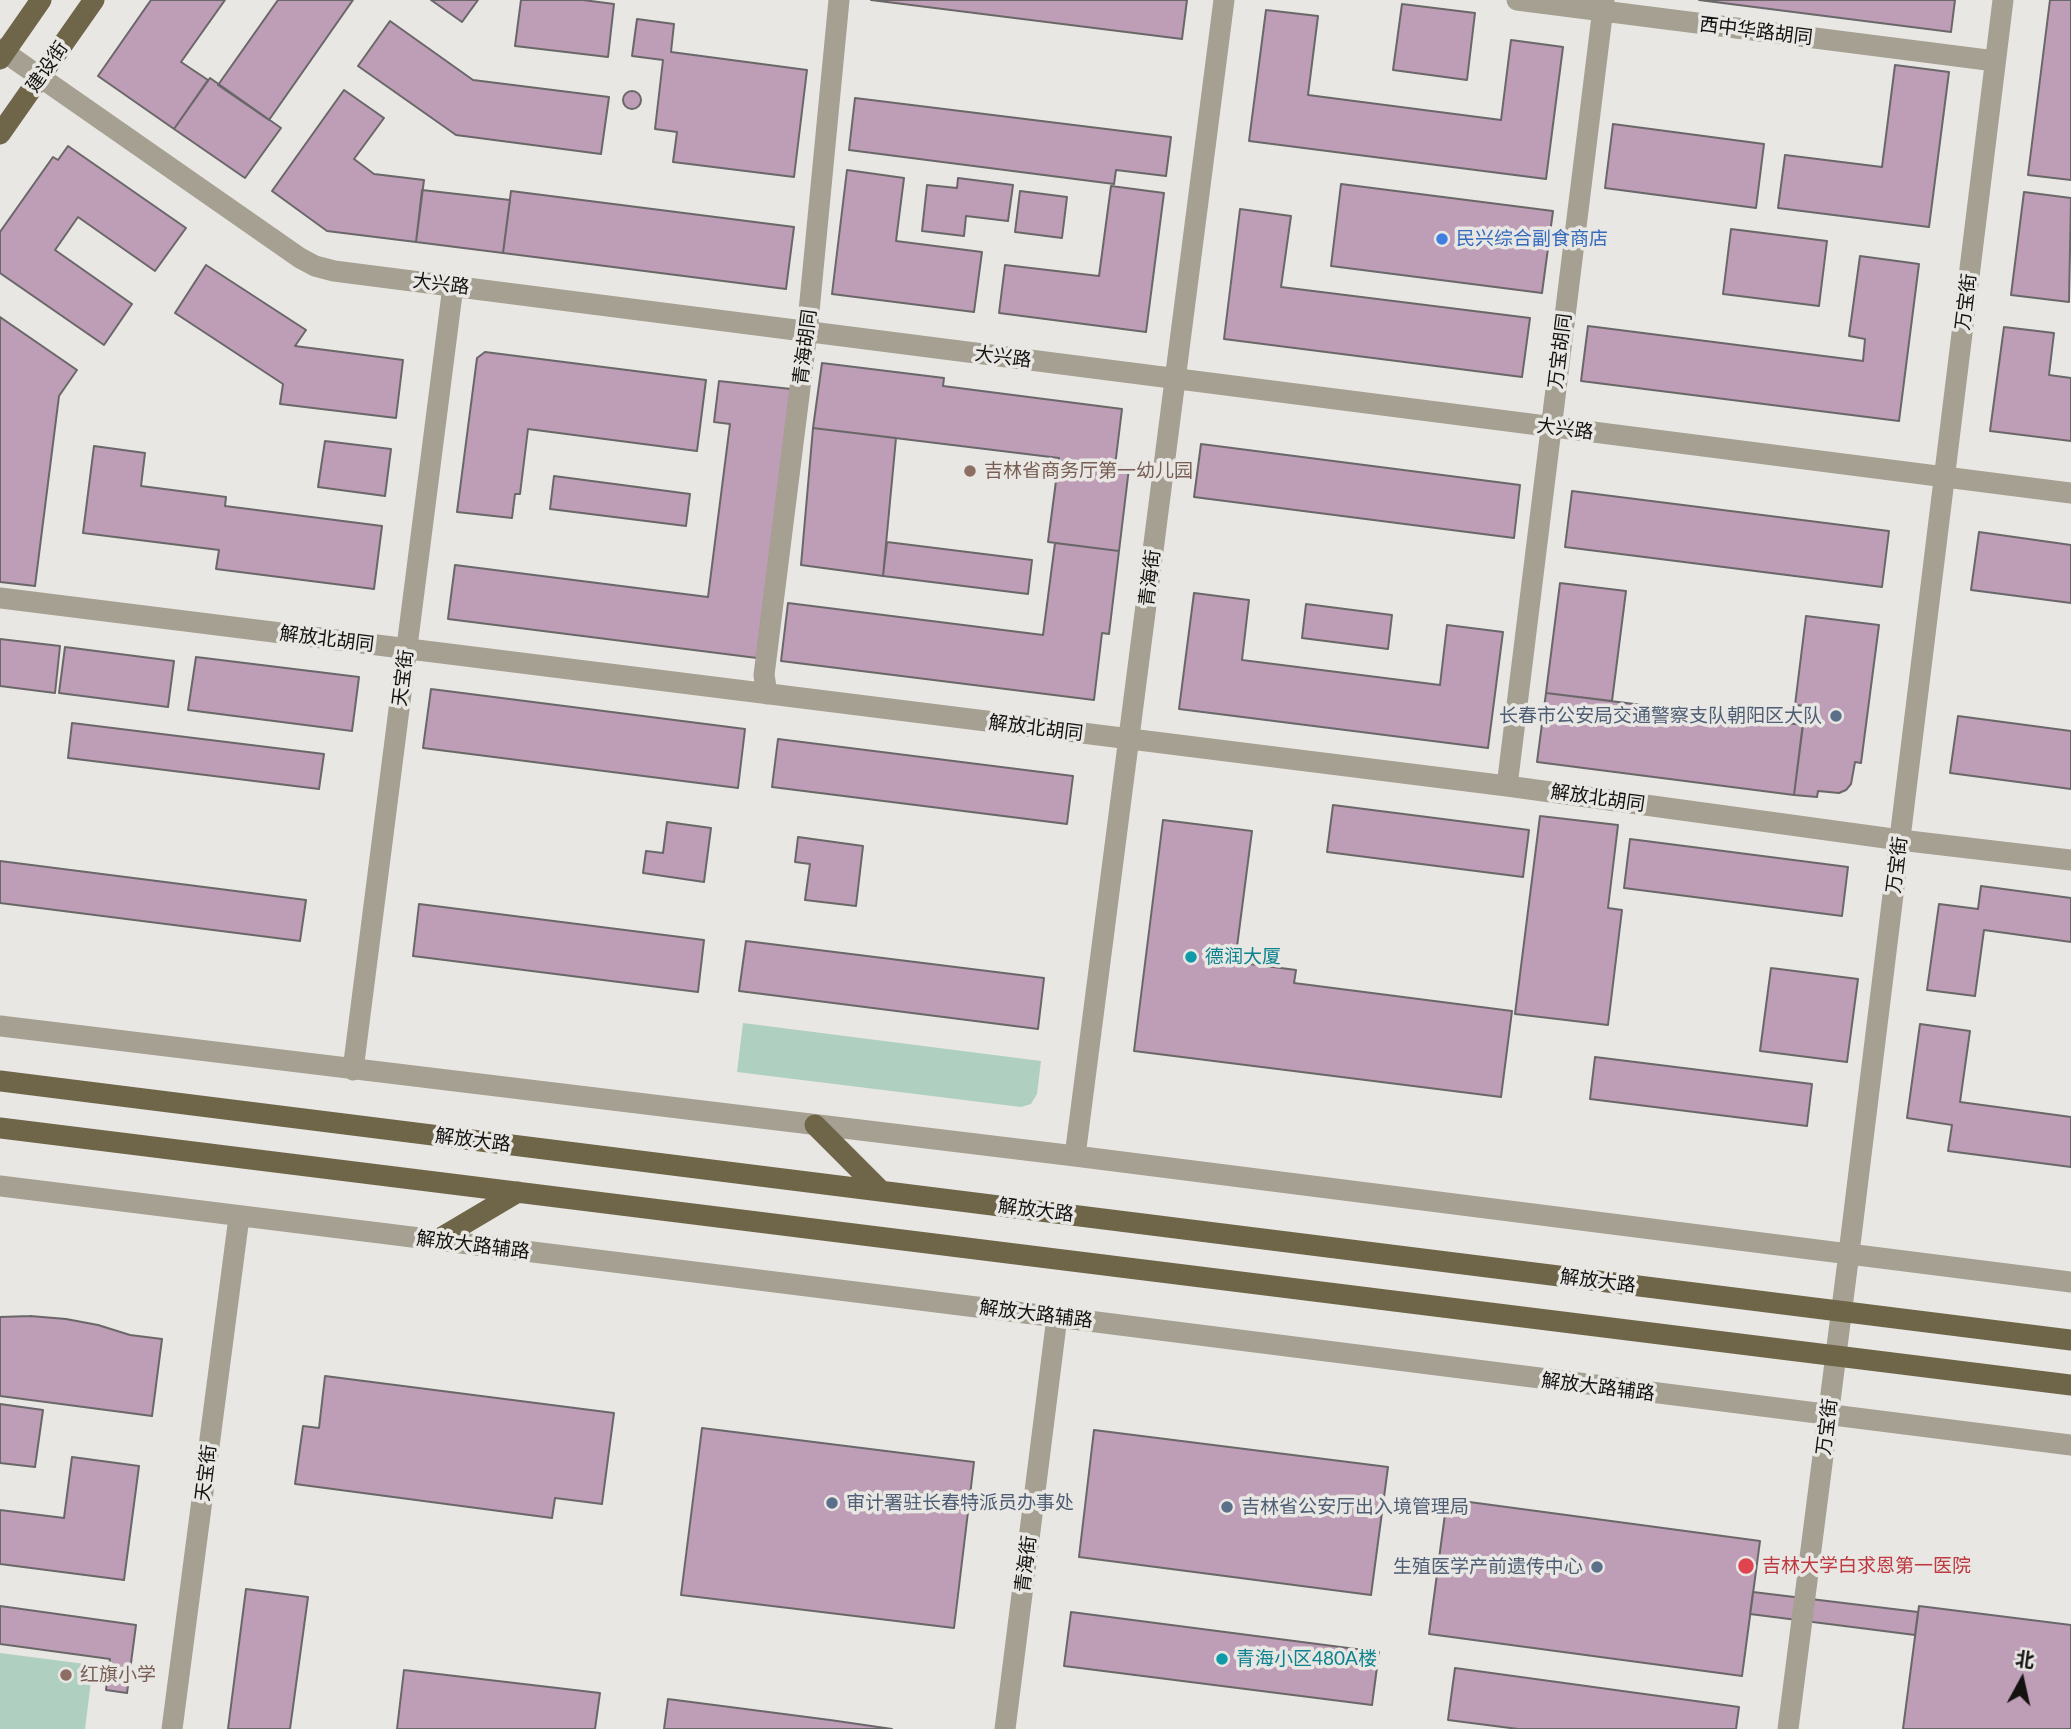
<!DOCTYPE html>
<html>
<head>
<meta charset="utf-8">
<style>
	body { margin:0 }
	#map { position:relative; width:2071px; height:1729px; overflow:hidden; background:#e9e7e3; font-family:Lato,"Noto Sans SC",sans-serif }
	canvas { display:block }
	.north { position:absolute; left:1987px; top:1645px; width:70px; height:70px; -webkit-text-stroke:5px #e9e7e3; paint-order:stroke; rotate:8deg; font-size:19px; font-weight:700; line-height:28px; text-align:center; color:#131211 }
	.north::after { content:''; display:block; margin:auto; width:24px; height:32px; background:#131211; clip-path:polygon(50% 0,100% 100%,50% 72%,0 100%) }
</style>
</head>
<body>
<div id="map">
<canvas width="2071" height="1729"></canvas>
<div class="north">北</div>
</div>
<script>
const context = document.querySelector('canvas').getContext('2d');
context.lineJoin = 'round';
function fillPath(path, color) { context.fillStyle = color; context.fill(path, 'evenodd'); }
const shape = rows => new Path2D(rows.map(r => 'M' + r).join(''));
function stroke(path, color, width, dash) { context.strokeStyle = color; context.lineWidth = width; context.lineCap = dash ? 'butt' : 'round'; context.setLineDash(dash || []); context.stroke(path); }
function drawText(font, color, halo, rows, align = 'center') {
  context.font = font + ' Lato,"Noto Sans SC",sans-serif'; context.lineWidth = 7; context.setLineDash([]); context.textBaseline = 'middle'; context.strokeStyle = halo; context.fillStyle = color; for (const [text, x, y, turn = 0] of rows) {
    context.save(); context.translate(x, y); context.rotate((+turn || 0) * Math.PI / 180); context.textAlign = isNaN(turn) ? turn : align; if (halo) context.strokeText(text, 0, 0); context.fillText(text, 0, 0); context.restore();
  }
}
fillPath(shape([
	[743,1023,1041,1061,1037,1094,1031,1104,1021,1107,737,1072],
	[0,1653,93,1665,85,1729,0,1729]
]), '#afd0c0');
const building = shape([
	[151,0,225,0,181,62,208,80,174,129,98,76,151,0],
	[278,0,353,0,269,120,218,85,278,0],
	[431,0,478,0,462,22,431,0],
	[521,0,583,0,614,4,608,57,515,46,521,0],
	[871,0,1187,0,1182,39,871,0],
	[1699,0,1955,0,1951,32,1699,0],
	[2050,0,2071,0,2071,180,2028,175,2050,0],
	[1402,4,1475,13,1467,80,1393,70,1402,4],
	[1266,10,1318,16,1308,95,1501,120,1511,40,1563,47,1546,179,1249,141,1266,10],
	[637,19,674,24,671,52,807,70,794,177,673,162,677,132,655,129,663,60,632,56,637,19],
	[390,21,473,80,609,97,601,154,456,135,358,66,390,21],
	[1895,65,1949,72,1929,227,1778,208,1785,155,1882,167,1895,65],
	[210,78,281,128,245,178,174,129,210,78],
	[344,90,384,118,354,159,374,174,424,180,416,242,327,231,272,191,344,90],
	'623 100a9 9 0 1 1 18 0a9 9 0 1 1-18 0Z',
	[855,98,1171,137,1166,176,1116,170,1114,184,849,150,855,98],
	[1613,124,1764,144,1756,208,1605,188,1613,124],
	[68,146,186,228,155,271,78,217,55,250,132,304,104,345,0,273,0,232,53,157,58,160,68,146],
	[847,170,904,178,896,241,982,252,974,312,832,294,847,170],
	[958,178,1013,185,1008,221,966,216,964,236,922,231,927,185,957,188,958,178],
	[1341,184,1553,211,1542,293,1331,266,1341,184],
	[1111,186,1164,193,1146,332,999,313,1005,265,1099,276,1111,186],
	[422,190,510,200,503,253,416,242,422,190],
	[511,191,794,227,786,289,503,253,511,191],
	[1020,191,1067,197,1062,238,1015,232,1020,191],
	[2024,192,2071,198,2069,302,2011,295,2024,192],
	[1240,209,1291,216,1281,287,1530,318,1522,377,1224,339,1240,209],
	[1731,229,1827,241,1819,306,1723,294,1731,229],
	[1860,256,1919,264,1899,421,1581,381,1588,326,1863,361,1865,339,1849,336,1860,256],
	[206,265,306,330,295,346,403,360,396,418,280,404,283,384,175,313,206,265],
	[0,317,77,370,59,396,35,586,0,582,0,317],
	[2004,327,2054,333,2049,375,2071,378,2071,441,1990,431,2004,327],
	[485,352,706,380,697,451,528,429,520,494,515,494,512,518,457,512,477,358,485,352],
	[822,363,944,378,943,386,1122,409,1115,466,1129,468,1119,551,1048,542,1059,458,813,428,822,363],
	[719,381,791,389,757,658,448,619,455,565,708,597,730,424,714,422,719,381],
	[813,428,896,438,883,576,801,565,813,428],
	[325,441,391,449,385,496,318,487,325,441],
	[1201,444,1520,485,1514,538,1194,497,1201,444],
	[94,446,145,453,141,486,226,497,225,506,382,526,374,589,216,569,219,550,83,533,94,446],
	[554,476,690,494,686,526,550,509,554,476],
	[1572,491,1889,531,1882,587,1565,547,1572,491],
	[1979,532,2071,545,2071,603,1971,590,1979,532],
	[887,542,1032,560,1028,594,883,576,887,542],
	[1055,543,1119,551,1109,634,1102,633,1094,700,781,661,788,603,1043,635,1055,543],
	[1560,583,1626,591,1612,701,1546,693,1560,583],
	[1194,593,1249,600,1242,660,1440,685,1447,625,1503,632,1488,748,1179,709,1194,593],
	[1306,604,1392,615,1388,649,1302,638,1306,604],
	[1806,616,1879,625,1861,763,1855,762,1851,784,1846,790,1839,793,1818,791,1817,797,1794,795,1805,706,1795,705,1806,616],
	[0,639,60,646,55,693,0,686,0,639],
	[65,647,174,661,168,707,59,693,65,647],
	[196,657,359,677,352,731,188,710,196,657],
	[431,689,745,729,738,788,423,748,431,689],
	[1546,693,1803,725,1794,795,1537,762,1546,693],
	[1958,716,2071,731,2071,789,1950,773,1958,716],
	[72,723,324,754,319,789,68,758,72,723],
	[778,739,1073,776,1067,824,772,787,778,739],
	[1333,805,1529,830,1523,877,1327,852,1333,805],
	[1540,816,1618,825,1608,908,1622,910,1608,1025,1515,1014,1540,816],
	[1163,820,1252,831,1235,962,1296,970,1294,983,1512,1011,1501,1097,1134,1051,1163,820],
	[667,822,711,828,704,882,643,873,646,851,663,853,667,822],
	[798,837,863,846,856,906,805,900,810,864,795,862,798,837],
	[1630,839,1848,867,1842,916,1624,888,1630,839],
	[0,861,306,900,300,941,0,903,0,861],
	[1981,886,2071,898,2071,942,1984,930,1975,996,1927,990,1939,904,1978,909,1981,886],
	[419,904,704,940,698,992,413,956,419,904],
	[746,941,1044,978,1038,1029,739,991,746,941],
	[1771,968,1858,979,1847,1062,1760,1051,1771,968],
	[1920,1024,1970,1031,1960,1102,2071,1117,2071,1167,1948,1151,1952,1125,1907,1118,1920,1024],
	[1595,1057,1812,1084,1807,1126,1590,1099,1595,1057],
	[30,1316,66,1319,98,1325,130,1335,162,1339,152,1416,0,1396,0,1317,30,1316],
	[325,1376,614,1413,602,1504,555,1498,552,1518,295,1484,303,1426,319,1428,325,1376],
	[0,1404,43,1410,35,1467,0,1463,0,1404],
	[702,1428,974,1462,954,1628,681,1595,702,1428],
	[1094,1430,1388,1467,1371,1595,1079,1557,1094,1430],
	[72,1457,139,1466,124,1580,0,1564,0,1510,64,1518,72,1457],
	[1447,1499,1760,1541,1742,1676,1429,1634,1447,1499],
	[246,1589,308,1597,290,1729,228,1729,246,1589],
	[1753,1592,1918,1612,1915,1635,1750,1614,1753,1592],
	[0,1606,136,1625,127,1693,106,1690,110,1659,0,1644,0,1606],
	[1919,1606,2071,1625,2071,1729,1903,1729,1919,1606],
	[1071,1612,1379,1652,1372,1705,1064,1666,1071,1612],
	[1455,1668,1739,1707,1736,1729,1518,1729,1448,1720,1455,1668],
	[404,1670,600,1693,595,1729,397,1729,404,1670],
	[668,1699,830,1720,892,1729,664,1729,668,1699]
]);
fillPath(building, '#be9db6');
stroke(building, '#6a6769', 2);
stroke(shape([
	[1517,0,1995,61],
	[0,49,300,258,315,266,334,271,2071,493],
	[0,598,1507,786,1900,840,2071,860],
	[767,694,764,675,807,332,839,0],
	[1507,786,1604,0],
	[0,1026,1075,1156,2071,1282],
	[353,1070,453,286],
	[1075,1156,1224,0],
	[0,1186,1057,1317,2071,1445],
	[172,1729,239,1217],
	[1005,1729,1057,1317],
	[1788,1729,1849,1253,2003,0]
]), '#a5a091', 21);
stroke(shape([
	[0,59,41,0],
	[0,134,94,0],
	[0,1081,2071,1340],
	[815,1125,881,1191],
	[0,1128,2071,1385],
	[437,1240,518,1192]
]), '#6f6649', 21);
for (const [x, y, r, color] of [
	[1442,239,7,"#3f7fe0"],
	[970,471,7,"#8d6e63"],
	[1836,716,7,"#5c6f8a"],
	[1191,957,7,"#0f9aa8"],
	[832,1503,7,"#5c6f8a"],
	[1227,1507,7,"#5c6f8a"],
	[1746,1566,9,"#e0444e"],
	[1597,1567,7,"#5c6f8a"],
	[1222,1659,7,"#0f9aa8"],
	[66,1675,7,"#8d6e63"]
]) { const dot = new Path2D(); dot.arc(x, y, r, 0, 2 * Math.PI); context.fillStyle = color; context.fill(dot); stroke(dot, '#e9e7e3', 2.5); }
drawText('19px', '#131211', '#e9e7e3', [
	["西中华路胡同",1756,31,7],
	["建设街",47,67,-55],
	["大兴路",441,284,7],
	["万宝街",1966,302,-83],
	["青海胡同",805,347,-83],
	["万宝胡同",1560,351,-83],
	["大兴路",1003,357,7],
	["大兴路",1565,429,7],
	["青海街",1150,578,-83],
	["解放北胡同",327,639,7],
	["天宝街",403,678,-83],
	["解放北胡同",1036,728,7],
	["解放北胡同",1598,798,8],
	["万宝街",1897,865,-83],
	["解放大路",473,1140,7],
	["解放大路",1036,1210,7],
	["解放大路辅路",473,1245,7],
	["解放大路",1598,1281,7],
	["解放大路辅路",1036,1314,7],
	["解放大路辅路",1598,1387,7],
	["万宝街",1827,1427,-83],
	["天宝街",206,1473,-83],
	["青海街",1026,1564,-83]
]);
drawText('19px', '#366cbe', '#e9e7e3', [
	["民兴综合副食商店",1456,239]
], 'left');
drawText('19px', '#785e54', '#e9e7e3', [
	["吉林省商务厅第一幼儿园",984,471],
	["红旗小学",80,1675]
], 'left');
drawText('19px', '#4e5e75', '#e9e7e3', [
	["长春市公安局交通警察支队朝阳区大队",1822,716],
	["审计署驻长春特派员办事处",846,1503,"left"],
	["吉林省公安厅出入境管理局",1241,1507,"left"],
	["生殖医学产前遗传中心",1583,1567]
], 'right');
drawText('19px', '#0d838f', '#e9e7e3', [
	["德润大厦",1205,957],
	["青海小区480A楼",1236,1659]
], 'left');
drawText('19px', '#be3a42', '#e9e7e3', [
	["吉林大学白求恩第一医院",1762,1566]
], 'left');
</script>
</body>
</html>
